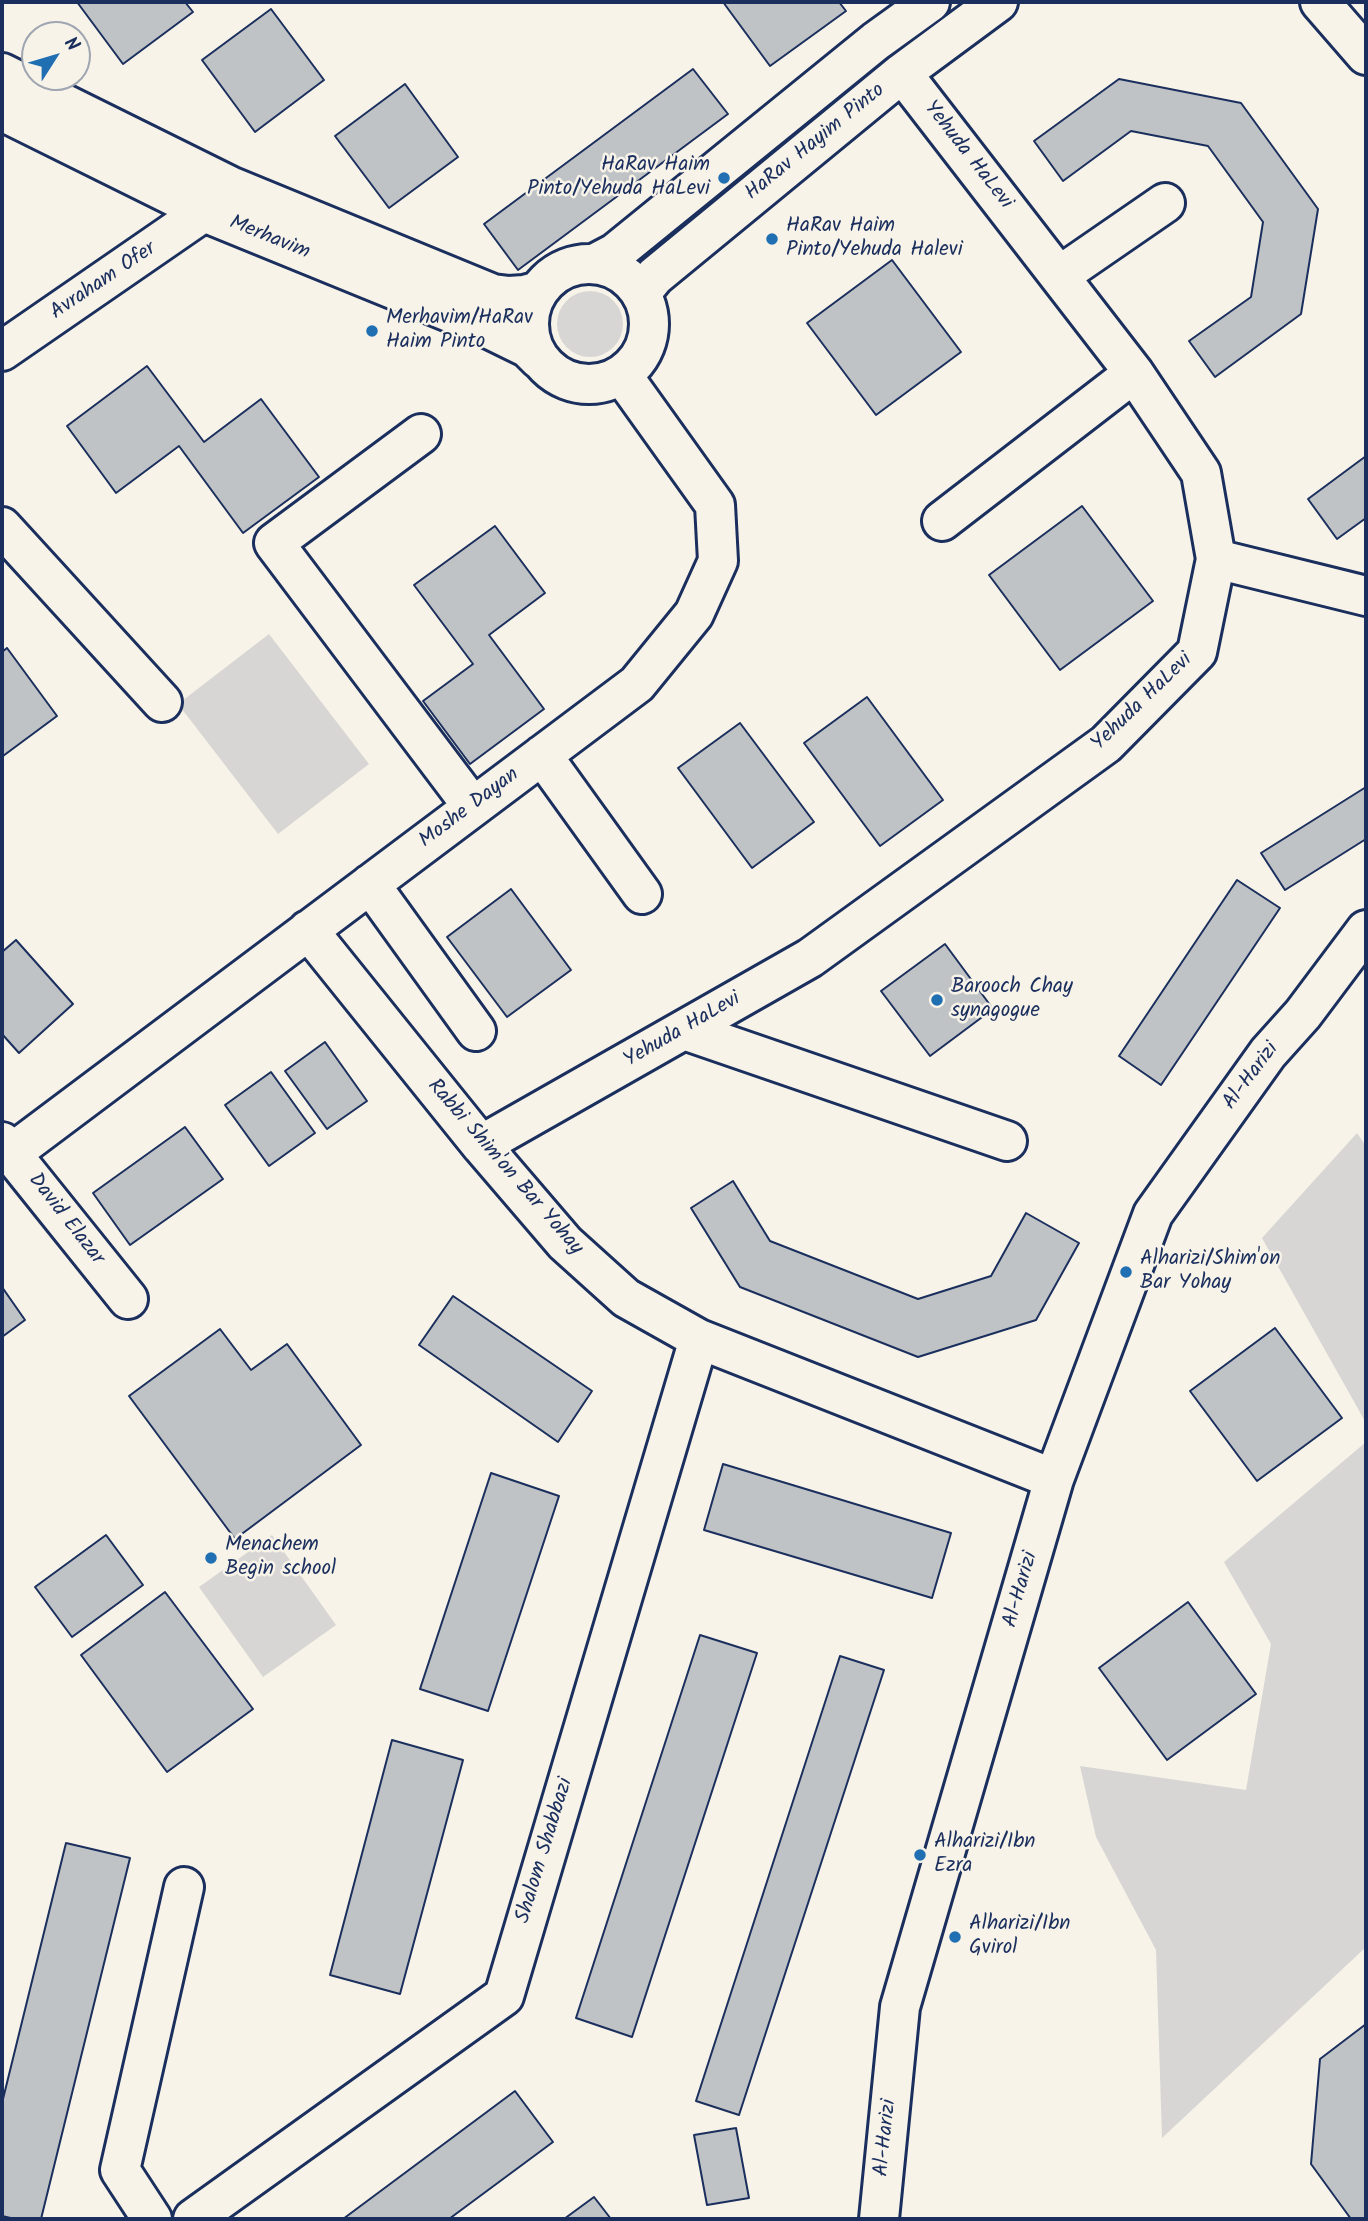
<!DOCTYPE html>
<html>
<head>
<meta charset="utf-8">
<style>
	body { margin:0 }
	#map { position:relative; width:1368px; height:2221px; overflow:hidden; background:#f7f3e8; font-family:Kalam,sans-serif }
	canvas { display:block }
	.frame { position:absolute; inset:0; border:4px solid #1b2f5e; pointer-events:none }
	.north { position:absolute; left:21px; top:21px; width:70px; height:70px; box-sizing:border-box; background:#f7f3e8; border:2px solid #9fa5b1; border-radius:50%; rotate:53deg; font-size:19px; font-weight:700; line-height:28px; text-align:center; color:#1b2f5e }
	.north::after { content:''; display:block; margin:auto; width:24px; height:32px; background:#1f6fb2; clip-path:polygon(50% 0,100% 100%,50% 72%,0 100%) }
</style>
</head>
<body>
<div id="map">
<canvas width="1368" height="2221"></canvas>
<div class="frame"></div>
<div class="north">N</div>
</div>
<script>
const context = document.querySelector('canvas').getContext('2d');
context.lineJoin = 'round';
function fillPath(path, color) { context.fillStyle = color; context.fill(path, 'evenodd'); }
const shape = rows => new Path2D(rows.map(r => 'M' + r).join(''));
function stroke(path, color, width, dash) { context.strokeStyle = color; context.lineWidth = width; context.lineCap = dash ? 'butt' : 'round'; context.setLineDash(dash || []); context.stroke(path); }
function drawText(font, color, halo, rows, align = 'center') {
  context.font = font + ' Kalam,sans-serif'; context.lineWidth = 5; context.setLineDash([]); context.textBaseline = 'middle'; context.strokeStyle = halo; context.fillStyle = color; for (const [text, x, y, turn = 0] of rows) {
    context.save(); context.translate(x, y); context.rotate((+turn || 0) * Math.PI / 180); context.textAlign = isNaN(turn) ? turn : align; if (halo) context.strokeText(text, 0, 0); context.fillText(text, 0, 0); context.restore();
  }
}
fillPath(shape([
	'557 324a33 33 0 1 1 66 0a33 33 0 1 1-66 0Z',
	[269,634,369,764,278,834,178,704],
	[1357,1133,1366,1146,1366,1423,1262,1238],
	[1366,1442,1366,1947,1162,2138,1156,1950,1096,1837,1080,1766,1246,1790,1271,1644,1224,1562],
	[272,1535,336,1625,263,1677,199,1587]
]), '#d7d6d4');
const building = shape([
	[77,2,185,2,193,12,123,64,77,2],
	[723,2,839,2,846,11,770,66,723,2],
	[271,9,324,80,255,132,202,60,271,9],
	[693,69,728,114,518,270,484,224,693,69],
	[1119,79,1241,103,1318,209,1301,314,1215,377,1189,341,1251,297,1263,222,1208,146,1131,131,1063,181,1034,141,1119,79],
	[405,84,458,157,389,208,335,136,405,84],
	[892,260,961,352,876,415,807,323,892,260],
	[147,366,204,442,261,399,319,477,243,533,179,446,116,493,67,426,147,366],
	[1366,456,1366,518,1337,539,1308,499,1366,456],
	[1082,506,1153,601,1060,670,989,575,1082,506],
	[495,526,545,593,489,635,544,709,470,764,423,701,473,664,414,585,495,526],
	[7,648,57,716,3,756,2,652,7,648],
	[867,697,943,800,880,846,804,743,867,697],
	[740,723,814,822,752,868,678,768,740,723],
	[1366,787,1366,839,1285,890,1261,853,1366,787],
	[1237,880,1280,908,1161,1085,1119,1056,1237,880],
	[511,889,571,970,507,1017,447,937,511,889],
	[16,940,73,1004,19,1053,2,1034,2,952,16,940],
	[945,944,993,1009,930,1056,881,991,945,944],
	[325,1042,367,1101,327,1129,285,1071,325,1042],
	[271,1072,315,1133,269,1166,225,1105,271,1072],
	[185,1127,223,1179,130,1245,93,1193,185,1127],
	[733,1181,770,1241,918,1299,991,1276,1026,1213,1079,1243,1036,1320,918,1357,740,1287,691,1208,733,1181],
	[2,1287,25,1320,2,1337,2,1287],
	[453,1296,592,1391,558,1442,419,1345,453,1296],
	[1275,1328,1342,1418,1257,1481,1190,1391,1275,1328],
	[220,1329,251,1370,287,1344,361,1445,235,1539,129,1396,220,1329],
	[723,1464,951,1533,932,1598,704,1530,723,1464],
	[491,1473,559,1496,488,1711,420,1689,491,1473],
	[106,1535,143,1585,72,1637,35,1587,106,1535],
	[165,1592,253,1709,167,1772,81,1655,165,1592],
	[1188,1602,1256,1694,1167,1760,1099,1668,1188,1602],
	[700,1635,757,1653,632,2037,576,2018,700,1635],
	[840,1656,884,1670,739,2115,696,2101,840,1656],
	[392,1740,463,1760,400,1994,330,1975,392,1740],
	[66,1843,130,1858,41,2219,15,2219,2,2216,2,2103,66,1843],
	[1366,2024,1366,2219,1351,2219,1311,2164,1320,2059,1366,2024],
	[515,2091,553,2142,449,2219,343,2219,515,2091],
	[736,2128,749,2198,707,2205,694,2135,736,2128],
	[594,2197,611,2219,564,2219,594,2197]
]);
fillPath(building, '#c0c3c5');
stroke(building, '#1b2f5e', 2);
const minor = shape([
	[2,73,230,186,493,294,509,296,524,295,539,291],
	[2,111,216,217,481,325,528,348,539,359],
	'529 324a60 60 0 1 1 120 0a60 60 0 1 1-120 0Z',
	[594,264,615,253,876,41,930,2],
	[1059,276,1165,203],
	[641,293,655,276,902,73,998,2],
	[2,351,205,211],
	[421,434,274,543,473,807],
	[942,521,1134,373],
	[2,527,162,702],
	[1216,559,1366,596],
	[542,755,642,894],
	[370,884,476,1031],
	[308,930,481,1145,565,1243,626,1298,699,1339,1054,1479],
	[684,1030,1007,1141],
	[2,1142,128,1299],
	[481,1145,810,958,1106,744,1197,652,1216,559,1201,473,1134,373,902,73],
	[12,1153,637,684,694,614,718,561,715,505,622,375],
	[152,2219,120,2170,184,1887],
	[193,2219,504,1996,699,1339],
	[879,2219,900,2007,1054,1479,1153,1214,1268,1053,1303,1014,1366,930]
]);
const major = shape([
	[1320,2,1366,55]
]);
stroke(minor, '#1b2f5e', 44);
stroke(major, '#1b2f5e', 44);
stroke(minor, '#f7f3e8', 38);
stroke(major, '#f7f3e8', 38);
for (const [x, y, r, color] of [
	[724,178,7,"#1f6fb2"],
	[772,239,7,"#1f6fb2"],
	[372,331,7,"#1f6fb2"],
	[937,1000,7,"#1f6fb2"],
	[1126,1272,7,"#1f6fb2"],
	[211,1558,7,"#1f6fb2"],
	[920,1855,7,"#1f6fb2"],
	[955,1937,7,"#1f6fb2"]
]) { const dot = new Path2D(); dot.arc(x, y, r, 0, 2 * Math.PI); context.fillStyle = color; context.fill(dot); stroke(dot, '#f7f3e8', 2.5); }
drawText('21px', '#1b2f5e', '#f7f3e8', [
	["HaRav Hayim Pinto",816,143,-39],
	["Yehuda HaLevi",967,156,52],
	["Merhavim",269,239,22],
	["Avraham Ofer",104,282,-34],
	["Yehuda HaLevi",1143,703,-44],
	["Moshe Dayan",470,809,-37],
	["Yehuda HaLevi",683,1031,-30],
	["Al-Harizi",1252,1077,-53],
	["Rabbi Shim'on Bar Yohay",504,1168,49],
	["David Elazar",65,1220,52],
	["Al-Harizi",1022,1590,-74],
	["Shalom Shabbazi",546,1851,-73],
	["Al-Harizi",887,2138,-84]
]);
drawText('21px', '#1b2f5e', '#f7f3e8', [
	["HaRav Haim",710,166,"right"],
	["Pinto/Yehuda HaLevi",710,190,"right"],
	["HaRav Haim",786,227],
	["Pinto/Yehuda Halevi",786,251],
	["Merhavim/HaRav",386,319],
	["Haim Pinto",386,343],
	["Barooch Chay",951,988],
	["synagogue",951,1012],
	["Alharizi/Shim'on",1140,1260],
	["Bar Yohay",1140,1284],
	["Menachem",225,1546],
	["Begin school",225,1570],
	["Alharizi/Ibn",934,1843],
	["Ezra",934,1867],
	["Alharizi/Ibn",969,1925],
	["Gvirol",969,1949]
], 'left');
</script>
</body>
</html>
